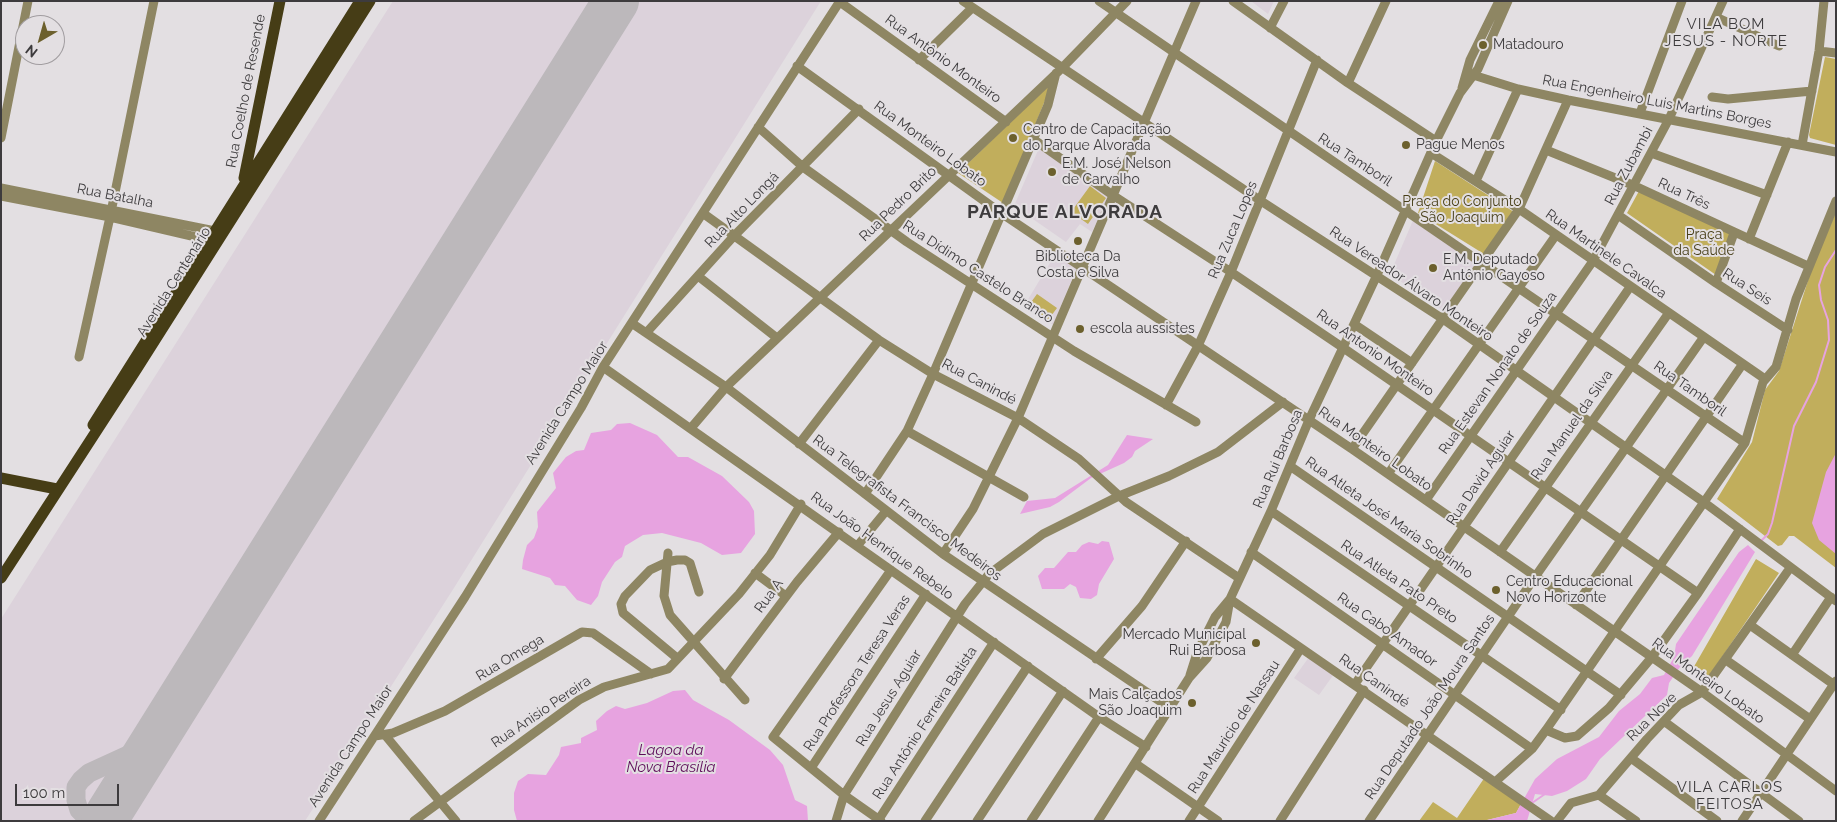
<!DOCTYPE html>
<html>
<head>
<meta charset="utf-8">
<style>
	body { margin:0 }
	#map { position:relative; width:1837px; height:822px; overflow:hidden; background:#e3dfe2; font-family:Raleway,sans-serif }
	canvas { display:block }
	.frame { position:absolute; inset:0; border:2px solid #3d3b3d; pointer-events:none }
	.north { position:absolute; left:15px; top:15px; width:50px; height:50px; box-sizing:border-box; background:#e3dfe2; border:1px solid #a19da0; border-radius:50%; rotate:218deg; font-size:14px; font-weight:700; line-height:20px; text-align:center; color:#3d3b3d }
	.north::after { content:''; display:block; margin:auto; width:18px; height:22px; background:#6c602d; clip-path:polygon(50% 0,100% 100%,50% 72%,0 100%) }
	.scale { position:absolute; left:15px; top:784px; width:104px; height:22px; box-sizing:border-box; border:2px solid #3d3b3d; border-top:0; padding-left:6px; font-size:15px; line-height:18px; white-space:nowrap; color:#3d3b3d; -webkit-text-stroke:4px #e3dfe2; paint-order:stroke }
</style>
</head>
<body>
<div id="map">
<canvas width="1837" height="822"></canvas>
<div class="frame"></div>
<div class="north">N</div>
<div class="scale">100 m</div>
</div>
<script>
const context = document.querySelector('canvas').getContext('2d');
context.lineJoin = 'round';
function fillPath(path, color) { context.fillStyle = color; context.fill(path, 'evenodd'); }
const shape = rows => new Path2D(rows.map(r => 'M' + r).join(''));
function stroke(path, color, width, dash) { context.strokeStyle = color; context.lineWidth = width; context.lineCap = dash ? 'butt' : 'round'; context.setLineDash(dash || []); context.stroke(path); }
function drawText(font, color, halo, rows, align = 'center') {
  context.font = font + ' Raleway,sans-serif'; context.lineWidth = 4; context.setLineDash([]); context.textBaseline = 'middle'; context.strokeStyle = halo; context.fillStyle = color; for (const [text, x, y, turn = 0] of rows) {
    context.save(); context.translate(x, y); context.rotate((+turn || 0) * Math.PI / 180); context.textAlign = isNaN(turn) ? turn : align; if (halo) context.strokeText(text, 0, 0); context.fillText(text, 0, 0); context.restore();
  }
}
fillPath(shape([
	[393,1,821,1,452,591,305,821,1,821,1,619],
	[1251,1,1274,1,1268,14],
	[1039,148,1109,197,1092,232,1080,224,1066,242,1014,206],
	[1414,218,1478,262,1445,312,1390,274],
	[1056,253,1077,267,1053,325,1024,306],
	[1309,657,1334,674,1319,695,1294,678]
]), '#dcd2db');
fillPath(shape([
	[1825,57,1836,59,1836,145,1810,138,1809,135],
	[1053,81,1003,203,958,173],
	[1435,161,1514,212,1484,254,1418,213],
	[1090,186,1106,198,1088,224,1071,212],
	[1639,191,1731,234,1716,275,1627,213],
	[1836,212,1836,568,1794,536,1789,536,1782,545,1778,546,1717,499,1752,442,1765,390,1779,371,1812,268],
	[1037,294,1057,308,1048,320,1029,305],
	[1756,559,1779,573,1705,682,1692,670],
	[1485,777,1522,802,1516,813,1483,821,1419,821,1433,802,1457,818]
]), '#c1ae5c');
fillPath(shape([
	[630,423,657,435,678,457,688,457,722,476,749,502,754,511,755,534,741,553,722,555,701,543,662,533,643,535,625,546,622,557,615,562,602,582,598,596,591,605,577,600,565,586,555,585,550,578,522,569,523,560,527,545,534,538,538,527,537,512,556,488,553,473,566,457,576,451,584,450,591,433,611,430,617,424],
	[1127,435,1153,439,1135,451,1132,457,1124,463,1091,478,1059,502,1050,507,1020,514,1027,501,1055,498,1108,465],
	[1836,453,1836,554,1819,540,1812,523,1826,472],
	[1102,541,1109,542,1114,559,1099,584,1097,595,1091,599,1080,598,1076,587,1070,584,1064,589,1042,589,1038,576,1045,568,1054,568,1068,552,1076,552,1082,545,1089,542,1098,544],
	[1748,545,1755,552,1692,656,1680,667,1669,683,1667,695,1600,759,1586,779,1567,791,1552,796,1535,794,1527,821,1483,821,1516,813,1535,779,1557,759,1599,737,1619,711,1640,694,1652,678,1664,675,1674,657,1676,644,1693,619,1739,552],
	[685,690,693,700,729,720,770,750,783,765,795,800,807,806,808,821,517,821,514,810,514,793,518,781,528,774,546,775,559,755,561,747,581,743,581,738,597,730,596,721,607,711,616,706,625,709,647,703,673,691]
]), '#e7a3e0');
stroke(shape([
	[1761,541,1768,534,1772,523,1794,426,1816,382,1829,340,1828,320,1821,300,1819,285,1825,267,1836,250],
	[1532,803,1545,794]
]), '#e7a3e0', 2);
stroke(shape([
	[90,821,79,810,76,800,76,787,81,780,89,773,137,751,158,734]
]), '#bcb8bb', 19);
stroke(shape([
	[104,821,616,1]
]), '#bcb8bb', 46);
stroke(shape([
	[963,1,1261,201,1443,319,1705,503,1836,601],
	[1099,1,1745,443],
	[1233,1,1348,83,1436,141],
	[840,2,1006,122],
	[1716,17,1779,46],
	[1270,28,1284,1],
	[1819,51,1836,53],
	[919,60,972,8],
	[797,66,1001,213,1352,449,1702,692,1836,791],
	[1473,75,1518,89,1568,100,1836,152],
	[1348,83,1386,1],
	[1462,88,1470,60,1499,1],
	[1712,97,1728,99,1812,91],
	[1640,113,1682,1],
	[758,127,803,167,907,242,1074,351,1196,422],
	[1,138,28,1],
	[1033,139,1114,196,1231,272,1342,347,1698,593],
	[1802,145,1819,51,1824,1],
	[1546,150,1635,186,1808,266],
	[1431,153,1519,209,1765,379],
	[1651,153,1767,195],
	[1476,181,1518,89],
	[1,188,220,232],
	[1,196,110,217,213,241],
	[704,214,879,340,933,374,1018,418,1079,459,1126,502,1239,578],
	[1618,215,1716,283,1788,330],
	[1749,239,1788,142],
	[698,276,777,338],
	[1716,283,1734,233],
	[633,324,726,387,943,554,1170,708],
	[1354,324,1412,363],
	[647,332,733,237,859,109],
	[79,357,110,217,154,1],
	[603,367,1099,717,1146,747],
	[1166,405,1198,346,1231,272,1317,60],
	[691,428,726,387,1062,68,1127,1],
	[907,431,1024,497],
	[799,444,879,340],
	[1352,449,1519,209,1568,100],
	[1290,466,1621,695],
	[1388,474,1556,235],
	[865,494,907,431,933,374,1048,105,1056,73],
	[1426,500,1593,261,1669,119,1723,1],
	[1271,511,1561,710],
	[858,545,886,511],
	[1251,552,1532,749],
	[1500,552,1668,314],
	[668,553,664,596,670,615,745,700],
	[943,554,973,509,1018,418,1196,1],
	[755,573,786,596],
	[1576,605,1742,365],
	[1750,625,1836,686],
	[1792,655,1831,597],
	[677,658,623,613,621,604,625,596,650,570,667,562,677,560,685,560,690,563,699,592],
	[1096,659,1142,606,1186,541],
	[1726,660,1810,719],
	[1190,675,1197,653,1215,617,1230,599,1551,821],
	[724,679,797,582,839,532],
	[1355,684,1630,287],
	[1665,722,1799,821],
	[1546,730,1565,738,1577,736,1609,708,1652,657,1698,593,1740,529],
	[385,735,456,821],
	[375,736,393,733,445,711,582,632,593,633,651,674],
	[1631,758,1717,821],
	[1136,764,1218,821],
	[811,768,926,594],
	[1495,782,1532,749,1546,730,1745,443,1763,382,1776,367,1796,299,1836,201],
	[1599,795,1636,821],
	[879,819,994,642],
	[319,821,465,597,581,408,603,367,840,1],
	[414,821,579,700,604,687,668,669,739,594,770,555,801,504],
	[836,821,844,795,965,604,989,574,1043,534,1119,496,1169,476,1218,452,1283,402],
	[881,821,844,795,773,737,891,570],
	[925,821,1028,666],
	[977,821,1063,691],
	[1031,821,1099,717],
	[1098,821,1189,678,1207,658,1226,622,1230,599,1271,511,1309,420,1377,275,1436,141,1460,93,1478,69,1508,1],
	[1189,821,1301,648],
	[1280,821,1364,690],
	[1369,821,1535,577,1703,338],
	[1557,821,1571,803,1599,795,1647,739,1679,705,1702,692,1790,568],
	[1742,821,1836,681]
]), '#8e8663', 9);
stroke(shape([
	[244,178,280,1],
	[93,425,360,1],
	[1,478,57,489],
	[1,578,136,370,370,1]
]), '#463d16', 11);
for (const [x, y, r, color] of [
	[1483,45,5,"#6c602d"],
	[1013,138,5,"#6c602d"],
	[1406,145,5,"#6c602d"],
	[1052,172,5,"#6c602d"],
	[1078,241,5,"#6c602d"],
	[1433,268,5,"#6c602d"],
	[1080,329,5,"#6c602d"],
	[1496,590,5,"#6c602d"],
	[1256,643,5,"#6c602d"],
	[1192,703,5,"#6c602d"]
]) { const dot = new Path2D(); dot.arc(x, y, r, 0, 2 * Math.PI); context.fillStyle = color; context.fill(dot); stroke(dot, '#e3dfe2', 2); }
drawText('14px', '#3d3b3d', '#e3dfe2', [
	["Matadouro",1493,45],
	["Centro de Capacitação",1023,130],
	["do Parque Alvorada",1023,146],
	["Pague Menos",1416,145],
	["E.M. José Nelson",1062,164],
	["de Carvalho",1062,180],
	["Biblioteca Da",1078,257,"center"],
	["Costa e Silva",1078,273,"center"],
	["E.M. Deputado",1443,260],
	["Antônio Gayoso",1443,276],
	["escola aussistes",1090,329],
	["Centro Educacional",1506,582],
	["Novo Horizonte",1506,598],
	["Mercado Municipal",1246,635,"right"],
	["Rui Barbosa",1246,651,"right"],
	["Mais Calçados",1182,695,"right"],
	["São Joaquim",1182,711,"right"]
], 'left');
drawText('14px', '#3d3b3d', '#e3dfe2', [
	["Rua Antônio Monteiro",943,59,36],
	["Rua Coelho de Resende",246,91,-79],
	["Rua Engenheiro Luis Martins Borges",1657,102,11],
	["Rua Monteiro Lobato",930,144,36],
	["Rua Tamboril",1355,160,33],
	["Rua Zubambi",1629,166,-62],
	["Rua Três",1684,194,25],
	["Rua Batalha",115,196,11],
	["Rua Pedro Brito",898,204,-44],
	["Rua Alto Longá",742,210,-46],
	["Rua Zuca Lopes",1233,230,-67],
	["Rua Martinele Cavalca",1606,254,35],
	["Rua Dídimo Castelo Branco",978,272,33],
	["Avenida Centenário",174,282,-58],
	["Rua Vereador Álvaro Monteiro",1411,284,34],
	["Rua Seis",1747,287,33],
	["Rua Antonio Monteiro",1375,353,35],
	["Rua Estevan Nonato de Souza",1498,373,-55],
	["Rua Canindé",979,382,28],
	["Rua Tamboril",1690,389,35],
	["Avenida Campo Maior",567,403,-58],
	["Rua Manuel da Silva",1572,425,-55],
	["Rua Monteiro Lobato",1375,449,35],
	["Rua Rui Barbosa",1278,459,-67],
	["Rua David Aguiar",1481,478,-56],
	["Rua Telegrafista Francisco Medeiros",907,508,37],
	["Rua Atleta José Maria Sobrinho",1389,518,35],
	["Rua João Henrique Rebelo",882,546,36],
	["Rua Atleta Pato Preto",1399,582,34],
	["Rua A",769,596,-54],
	["Rua Cabo Amador",1387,630,35],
	["Rua Omega",510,658,-31],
	["Rua Professora Teresa Veras",857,673,-57],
	["Rua Canindé",1374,681,35],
	["Rua Monteiro Lobato",1708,681,36],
	["Rua Jesus Aguiar",889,698,-58],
	["Rua Deputado João Moura Santos",1430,707,-56],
	["Rua Anisio Pereira",541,712,-34],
	["Rua Nove",1652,717,-44],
	["Rua Antônio Ferreira Batista",925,723,-57],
	["Rua Mauricio de Nassau",1234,727,-57],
	["Avenida Campo Maior",351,746,-57]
]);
drawText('14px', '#483f19', '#e3dfe2', [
	["Praça do Conjunto",1462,202],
	["São Joaquim",1462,218],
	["Praça",1704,235],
	["da Saúde",1704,251]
]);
context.letterSpacing = '1px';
drawText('15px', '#3d3b3d', '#e3dfe2', [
	["VILA BOM",1726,24],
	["JESUS - NORTE",1726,41],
	["VILA CARLOS",1730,787],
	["FEITOSA",1730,804]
]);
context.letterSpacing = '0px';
drawText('italic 15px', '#5f0e5b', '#e3dfe2', [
	["Lagoa da",671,750],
	["Nova Brasília",671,767]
]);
context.letterSpacing = '1px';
drawText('bold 19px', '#3d3b3d', '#e3dfe2', [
	["PARQUE ALVORADA",1065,212]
]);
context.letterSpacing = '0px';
</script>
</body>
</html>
